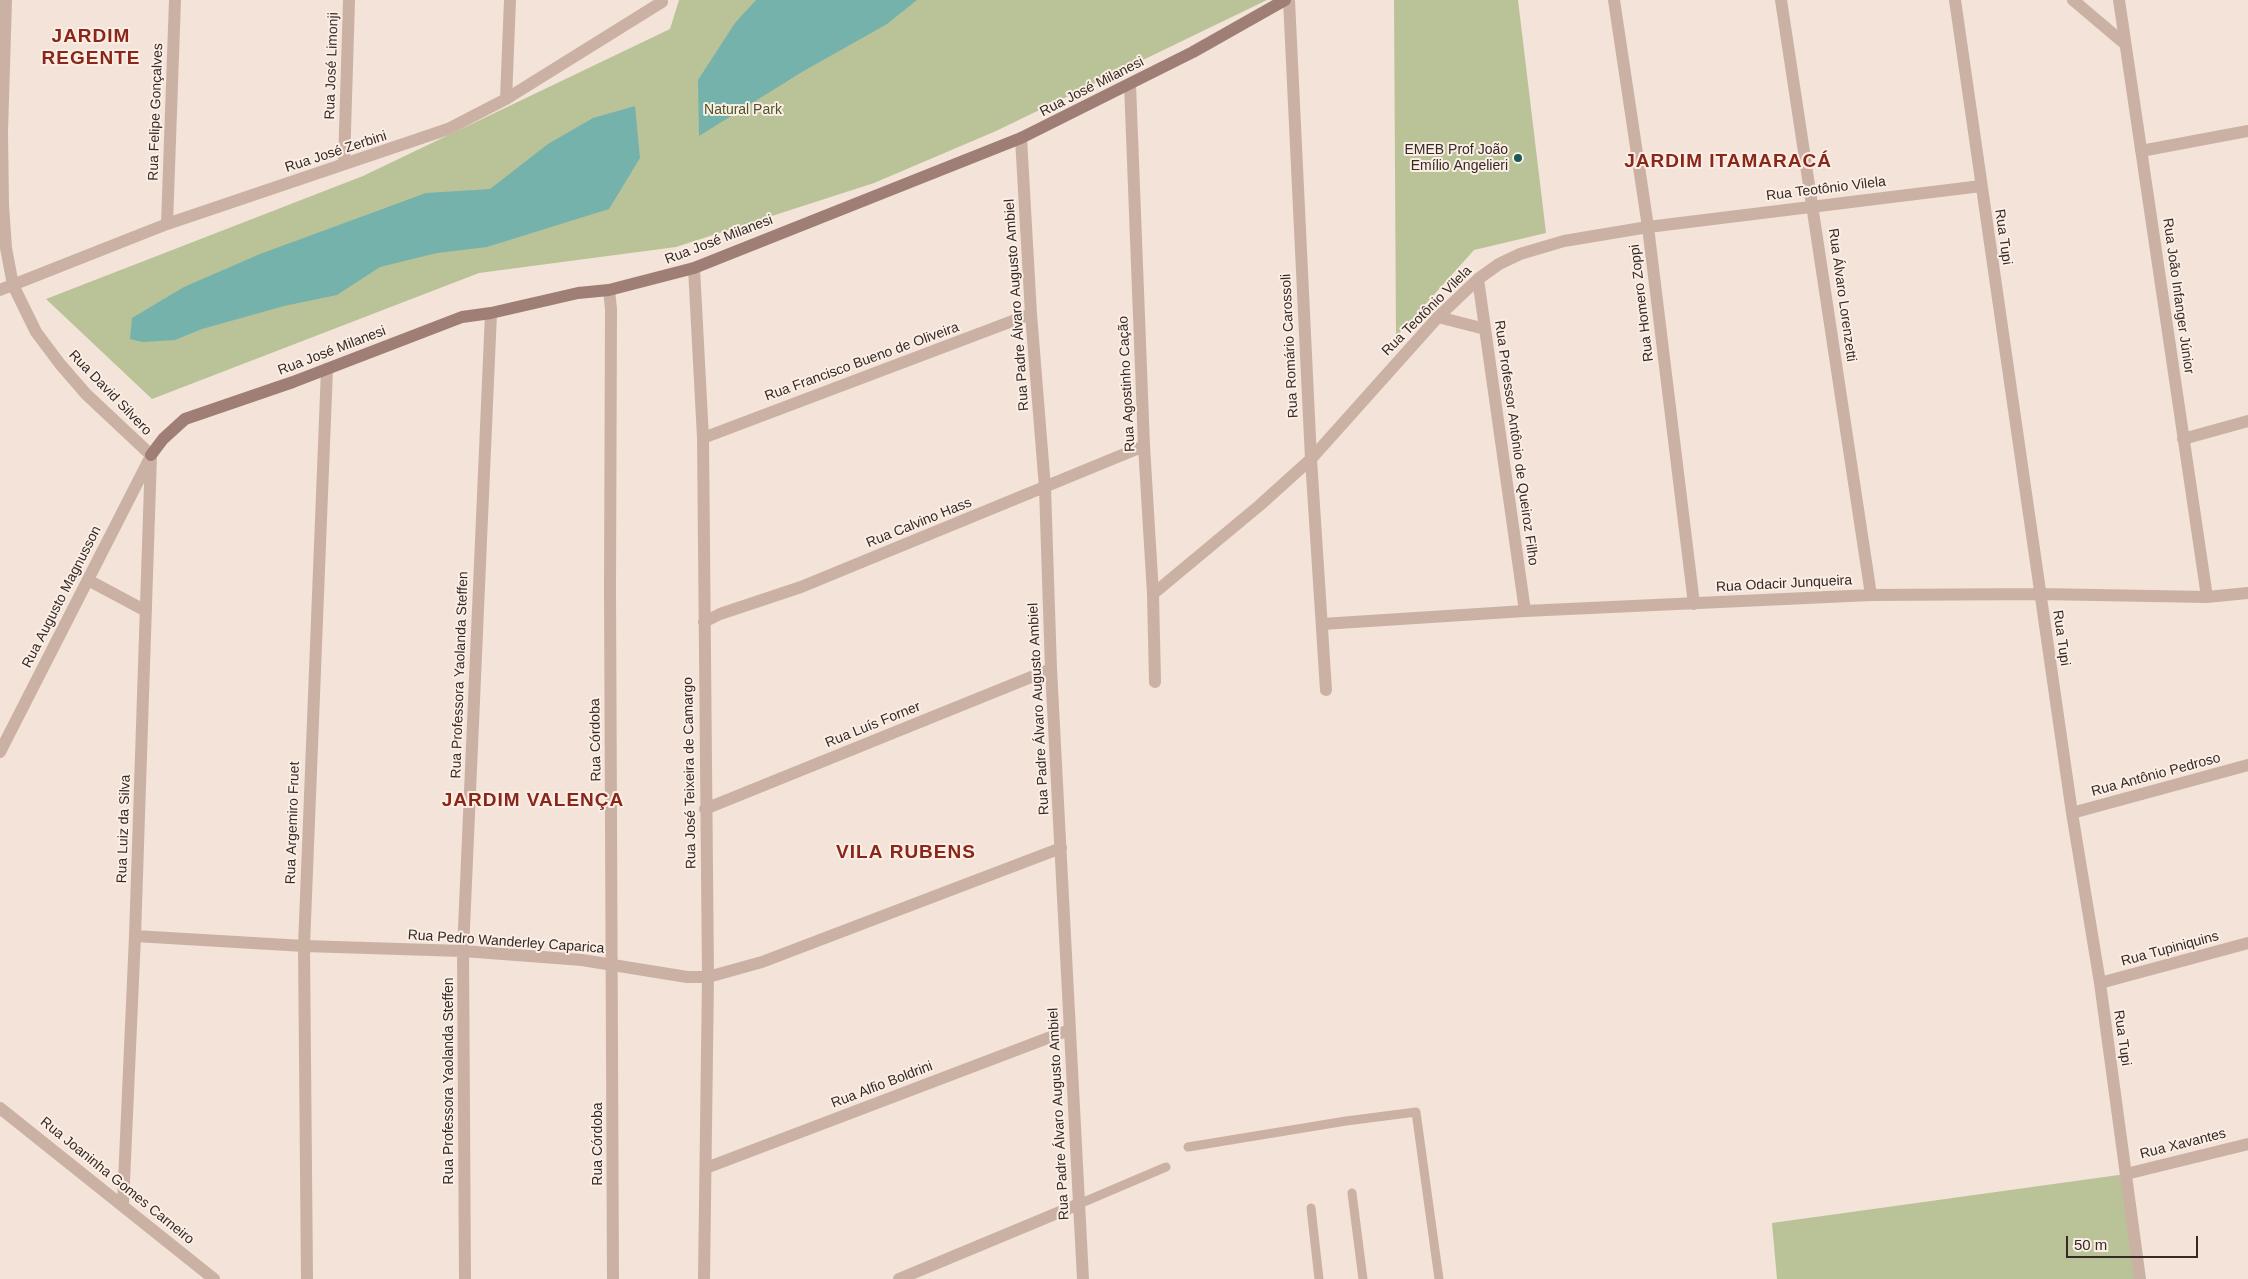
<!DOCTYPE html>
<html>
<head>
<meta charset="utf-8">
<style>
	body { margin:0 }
	#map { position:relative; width:2248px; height:1279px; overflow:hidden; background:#f3e3d8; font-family:Helvetica,sans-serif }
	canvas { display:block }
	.scale { position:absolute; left:2066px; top:1236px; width:132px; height:22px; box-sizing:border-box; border:2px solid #362926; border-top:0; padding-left:6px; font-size:15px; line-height:18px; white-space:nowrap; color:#362926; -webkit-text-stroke:4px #faeee5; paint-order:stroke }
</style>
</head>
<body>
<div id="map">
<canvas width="2248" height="1279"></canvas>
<div class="scale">50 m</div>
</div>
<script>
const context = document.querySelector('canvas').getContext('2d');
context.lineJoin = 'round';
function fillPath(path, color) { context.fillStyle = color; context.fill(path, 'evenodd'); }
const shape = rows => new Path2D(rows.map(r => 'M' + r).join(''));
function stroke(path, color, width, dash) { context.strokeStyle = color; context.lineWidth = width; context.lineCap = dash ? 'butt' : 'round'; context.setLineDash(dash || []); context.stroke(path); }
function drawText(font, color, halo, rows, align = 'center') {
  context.font = font + ' Helvetica,sans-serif'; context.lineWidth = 4; context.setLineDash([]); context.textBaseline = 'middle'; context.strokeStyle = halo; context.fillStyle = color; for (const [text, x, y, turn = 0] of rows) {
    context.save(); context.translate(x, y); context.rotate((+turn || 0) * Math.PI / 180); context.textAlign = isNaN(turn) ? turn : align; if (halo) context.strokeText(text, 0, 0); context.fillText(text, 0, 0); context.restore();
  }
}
fillPath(shape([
	[679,0,1267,0,996,131,874,183,676,247,479,273,152,399,46,299,363,176,670,29],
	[1394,0,1518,0,1546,233,1474,250,1396,337],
	[2126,1174,2143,1279,1777,1279,1772,1223]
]), '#bac397');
fillPath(shape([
	[756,0,917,0,887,24,802,72,699,136,698,80,735,23],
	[635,106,640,158,609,209,487,247,437,253,380,267,337,295,284,306,202,329,175,340,143,342,130,339,132,318,184,287,260,254,426,193,490,189,548,144,593,118]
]), '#75b2ac');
stroke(shape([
	[1188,1147,1346,1121,1416,1112,1439,1279],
	[1352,1193,1363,1279],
	[1079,1204,1166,1167],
	[1311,1208,1319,1279]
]), '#cbb1a4', 9);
stroke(shape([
	[6,0,2,132,3,205,6,248,13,285,36,332,60,364,86,394,151,455],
	[1289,0,1311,459,1326,690],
	[1614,0,1648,227,1694,604],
	[1781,0,1871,595],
	[1955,0,2072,813,2100,983,2140,1279],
	[2073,0,2125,44],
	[2119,0,2207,597],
	[1130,84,1144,446,1153,594,1155,682],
	[506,99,510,0],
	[1021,138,1031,314,1045,488,1051,669,1083,1279],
	[2141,151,2248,131],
	[344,164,349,0],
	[167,224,175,0],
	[694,268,703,438,708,977,704,1279],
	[1478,279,1525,611],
	[0,290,167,224,448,129,506,99,662,2],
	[609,290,611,309,610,590,613,1279],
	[1438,317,1485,329],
	[703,438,1031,314],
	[2183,439,2248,421],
	[88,580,146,611],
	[1153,594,1260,505,1311,459,1438,317,1478,279,1499,264,1520,254,1564,241,1648,227,1981,186],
	[704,622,720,614,801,587,1144,446],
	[1322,624,1525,611,1871,595,2040,594,2207,597,2248,593],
	[0,752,149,460],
	[705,809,1051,669],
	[2072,813,2248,765],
	[135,936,304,946,463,951,582,960,687,977,708,977,762,962,1061,848],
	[2100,983,2248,943],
	[0,1108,214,1279],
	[706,1168,1069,1030],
	[2126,1174,2248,1144],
	[123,1204,135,936,151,455],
	[307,1279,304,946,327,369],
	[465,1279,463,951,491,313],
	[899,1279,1079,1204]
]), '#cbb1a4', 12);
stroke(shape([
	[151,455,163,439,185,419,293,382,462,317,491,313,578,293,609,290,694,268,1021,138,1193,52,1285,0]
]), '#9f7f75', 12);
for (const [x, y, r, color] of [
	[1518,158,5,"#195a56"]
]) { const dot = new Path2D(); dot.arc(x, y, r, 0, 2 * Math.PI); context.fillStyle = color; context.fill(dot); stroke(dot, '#faeee5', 2); }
drawText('14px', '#362926', '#faeee5', [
	["Rua José Limonji",332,66,-88],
	["Rua José Milanesi",1092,87,-27],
	["Rua Felipe Gonçalves",156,112,-88],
	["Rua José Zerbini",336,152,-18],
	["Rua Teotônio Vilela",1826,189,-7],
	["Rua Tupi",2003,237,82],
	["Rua José Milanesi",719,240,-21],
	["Rua Álvaro Lorenzetti",1842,295,82],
	["Rua João Infanger Júnior",2178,296,82],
	["Rua Homero Zoppi",1642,303,-97],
	["Rua Padre Álvaro Augusto Ambiel",1017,305,-94],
	["Rua Teotônio Vilela",1427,311,-45],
	["Rua Romário Carossoli",1290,346,-93],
	["Rua José Milanesi",332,351,-21],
	["Rua Francisco Bueno de Oliveira",862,362,-20],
	["Rua Agostinho Cação",1127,384,-93],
	["Rua David Silvero",110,393,46],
	["Rua Professor Antônio de Queiroz Filho",1516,443,82],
	["Rua Calvino Hass",919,523,-22],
	["Rua Odacir Junqueira",1784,584,-3],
	["Rua Augusto Magnusson",62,597,-63],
	["Rua Tupi",2061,638,82],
	["Rua Professora Yaolanda Steffen",460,675,-88],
	["Rua Padre Álvaro Augusto Ambiel",1039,709,-93],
	["Rua Luís Forner",873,725,-22],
	["Rua Córdoba",596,740,-91],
	["Rua José Teixeira de Camargo",690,773,-91],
	["Rua Antônio Pedroso",2156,775,-15],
	["Rua Argemiro Fruet",293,823,-88],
	["Rua Luiz da Silva",124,829,-88],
	["Rua Pedro Wanderley Caparica",506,942,4],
	["Rua Tupiniquins",2170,949,-15],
	["Rua Tupi",2122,1038,82],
	["Rua Professora Yaolanda Steffen",449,1081,-90],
	["Rua Alfio Boldrini",882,1085,-21],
	["Rua Padre Álvaro Augusto Ambiel",1059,1114,-93],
	["Rua Córdoba",598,1144,-90],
	["Rua Xavantes",2183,1144,-14],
	["Rua Joaninha Gomes Carneiro",117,1181,39]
]);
drawText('14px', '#4b5628', '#faeee5', [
	["Natural Park",743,110]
]);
drawText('14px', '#362926', '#faeee5', [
	["EMEB Prof João",1508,150],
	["Emílio Angelieri",1508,166]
], 'right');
context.letterSpacing = '1px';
drawText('bold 19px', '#8a261a', '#faeee5', [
	["JARDIM",91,37],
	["REGENTE",91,59],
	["JARDIM ITAMARACÁ",1728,162],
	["JARDIM VALENÇA",533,801],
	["VILA RUBENS",906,853]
]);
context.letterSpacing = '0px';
</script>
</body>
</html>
